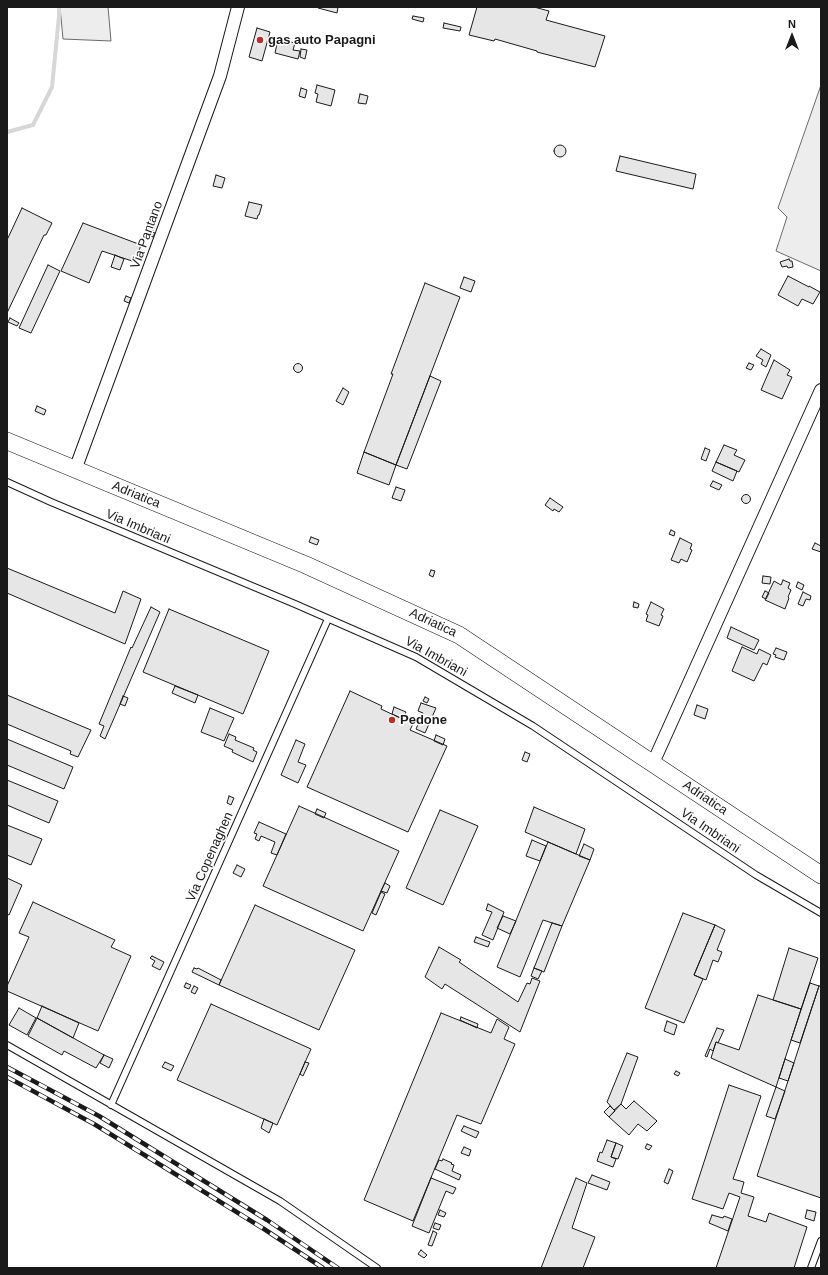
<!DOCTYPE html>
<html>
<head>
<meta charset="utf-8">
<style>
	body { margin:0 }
	#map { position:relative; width:828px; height:1275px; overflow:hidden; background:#fff; font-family:Arial,sans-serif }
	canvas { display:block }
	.frame { position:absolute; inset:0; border:8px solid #1a1a1a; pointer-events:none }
	.north { position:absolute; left:772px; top:16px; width:40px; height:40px; -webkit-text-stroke:3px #fff; paint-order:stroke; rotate:0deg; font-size:11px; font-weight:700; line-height:16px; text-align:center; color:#1a1a1a }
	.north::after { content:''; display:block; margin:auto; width:14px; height:18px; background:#1a1a1a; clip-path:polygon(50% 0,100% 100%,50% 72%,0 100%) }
</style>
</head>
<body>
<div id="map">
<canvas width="828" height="1275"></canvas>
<div class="frame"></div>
<div class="north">N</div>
</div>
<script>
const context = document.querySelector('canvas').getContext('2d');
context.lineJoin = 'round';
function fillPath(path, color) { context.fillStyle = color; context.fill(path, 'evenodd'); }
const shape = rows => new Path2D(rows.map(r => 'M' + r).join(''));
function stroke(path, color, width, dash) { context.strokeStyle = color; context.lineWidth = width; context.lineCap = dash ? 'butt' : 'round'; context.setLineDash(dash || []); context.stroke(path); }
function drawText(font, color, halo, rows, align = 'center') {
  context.font = font + ' Arial,sans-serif'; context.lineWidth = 3; context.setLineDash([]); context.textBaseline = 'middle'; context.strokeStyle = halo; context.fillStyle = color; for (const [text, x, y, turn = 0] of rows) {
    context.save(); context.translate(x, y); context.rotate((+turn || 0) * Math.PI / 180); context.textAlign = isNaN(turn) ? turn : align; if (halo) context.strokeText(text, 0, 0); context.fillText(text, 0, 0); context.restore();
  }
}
const built = shape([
	[60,7,108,7,111,41,63,39,60,7],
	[821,85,821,271,776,251,787,217,778,208,821,85]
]);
fillPath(built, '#ededed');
stroke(built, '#6a6a6a', 1);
stroke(shape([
	[7,132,33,125,52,87,59,16,59,7]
]), '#d7d7d7', 4);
const building = shape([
	[319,7,338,7,337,13,318,8,319,7],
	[477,7,534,7,549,11,546,20,605,36,595,67,537,52,537,51,495,39,494,41,469,35,477,7],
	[413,16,424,18,423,22,412,19,413,16],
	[444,23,461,27,460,31,443,28,444,23],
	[257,28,270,32,262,61,249,57,257,28],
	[278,39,295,43,293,50,300,51,298,59,275,53,278,39],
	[301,49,307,50,305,59,300,57,301,49],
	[317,85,335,90,331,106,316,102,318,94,315,93,317,85],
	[301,88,307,90,305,98,299,96,301,88],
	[360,94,368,96,366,104,358,103,360,94],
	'554 151a6 6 0 1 1 12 0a6 6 0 1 1-12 0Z',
	[620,156,696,174,693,189,616,171,620,156],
	[216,175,225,178,222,188,213,186,216,175],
	[249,202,262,205,259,215,258,215,257,219,245,216,249,202],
	[22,208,52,223,46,235,44,235,7,313,7,240,22,208],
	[83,223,141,245,135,262,102,251,89,283,61,271,83,223],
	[149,226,154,228,152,232,155,233,153,237,146,235,149,226],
	[115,255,124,259,120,270,111,267,115,255],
	[789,259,790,261,792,261,793,267,788,268,787,266,782,267,780,262,789,259],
	[48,265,60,271,31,333,19,328,48,265],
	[788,276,809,287,809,286,820,292,813,304,802,299,798,306,778,295,788,276],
	[464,277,475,281,471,292,460,288,464,277],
	[425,283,460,297,396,465,364,452,393,374,391,374,425,283],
	[126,296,131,298,129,303,124,301,126,296],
	[10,318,19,323,17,326,8,322,10,318],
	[761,349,771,355,766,367,761,364,763,360,756,356,761,349],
	[774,360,790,370,787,375,792,377,782,399,761,390,774,360],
	[749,363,754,365,751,370,746,368,749,363],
	'293.5 368a4.5 4.5 0 1 1 9 0a4.5 4.5 0 1 1-9 0Z',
	[430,376,441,381,407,469,396,465,430,376],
	[343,388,349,392,343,405,336,401,343,388],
	[37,406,46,410,44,415,35,411,37,406],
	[724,445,737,450,734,455,745,460,739,472,716,462,724,445],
	[705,448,710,450,706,461,701,459,705,448],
	[364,452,396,465,389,485,357,473,364,452],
	[716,462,737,471,733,481,712,471,716,462],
	[713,481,722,485,719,490,710,486,713,481],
	[396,487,405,490,401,501,392,498,396,487],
	'741.5 499a4.5 4.5 0 1 1 9 0a4.5 4.5 0 1 1-9 0Z',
	[550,498,563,507,559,512,554,509,553,511,545,505,550,498],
	[671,530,675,532,674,536,669,534,671,530],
	[311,537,319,540,317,545,309,542,311,537],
	[680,538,692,544,690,549,692,550,687,562,681,559,679,563,671,560,680,538],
	[815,543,821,546,821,552,812,549,815,543],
	[7,568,115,613,123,591,141,599,125,644,7,593,7,568],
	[431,570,435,571,433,577,429,575,431,570],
	[763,576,771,577,770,584,762,583,763,576],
	[783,580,790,583,788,588,791,590,788,597,789,598,785,609,765,600,774,581,781,585,783,580],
	[798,582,804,585,802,590,796,587,798,582],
	[765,591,769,593,766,599,762,597,765,591],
	[803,592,811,596,810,600,806,599,803,606,798,604,803,592],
	[634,602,639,604,638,608,633,607,634,602],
	[651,602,664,609,661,615,663,616,659,626,646,621,648,615,646,614,651,602],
	[151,607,160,612,105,739,100,736,104,726,99,724,131,647,132,648,151,607],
	[169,609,269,651,243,714,143,672,169,609],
	[731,627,759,640,754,650,727,638,731,627],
	[742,647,757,654,759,649,771,655,767,665,763,663,754,681,732,671,742,647],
	[776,648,787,652,784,660,775,657,776,655,773,654,776,648],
	[175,686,198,695,195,703,172,693,175,686],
	[350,691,382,706,381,709,413,724,410,730,447,746,408,832,307,787,350,691],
	[7,695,91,730,78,757,70,754,71,751,7,724,7,695],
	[123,696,128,698,125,706,120,704,123,696],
	[425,697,429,699,427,703,423,701,425,697],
	[421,703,436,708,425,733,416,729,423,713,418,711,421,703],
	[697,705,708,709,705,719,694,715,697,705],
	[394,707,406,712,403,719,392,714,394,707],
	[210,708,234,718,224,741,201,732,210,708],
	[229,734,236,737,235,740,254,748,253,750,257,752,253,762,232,752,233,750,224,746,229,734],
	[436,735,445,739,443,745,434,741,436,735],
	[7,739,73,767,64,789,7,765,7,739],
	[296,740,305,744,298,762,306,765,298,783,281,775,296,740],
	[525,752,530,754,527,762,522,760,525,752],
	[7,780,58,801,49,823,7,805,7,780],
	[229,796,234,798,231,805,227,803,229,796],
	[299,806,399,851,363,931,263,886,299,806],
	[534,807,585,829,576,854,525,832,534,807],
	[317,809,326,813,324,818,315,814,317,809],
	[440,810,478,826,443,905,406,888,440,810],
	[259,822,286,834,277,855,271,853,275,842,261,836,259,841,255,839,257,834,254,833,259,822],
	[7,825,42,839,31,865,7,855,7,825],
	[532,840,546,846,540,861,526,856,532,840],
	[548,842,590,860,562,926,543,920,520,977,497,967,548,842],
	[584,844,594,849,590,860,579,856,584,844],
	[237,865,245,869,241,877,233,873,237,865],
	[7,878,22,885,9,915,7,914,7,878],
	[385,883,390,886,387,893,381,891,385,883],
	[381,892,385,894,376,915,372,913,381,892],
	[33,902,115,940,111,947,131,956,98,1031,7,991,7,986,29,937,19,933,33,902],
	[488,904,504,912,493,940,482,935,492,912,486,910,488,904],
	[255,905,355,950,319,1030,219,985,255,905],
	[683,913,715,925,694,975,703,979,684,1023,645,1008,683,913],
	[503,916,516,921,510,934,497,928,503,916],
	[552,923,562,926,544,972,534,968,552,923],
	[715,925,725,930,717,950,722,952,718,962,713,960,706,980,694,975,715,925],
	[476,937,490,942,488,947,474,942,476,937],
	[439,947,461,960,459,962,518,1002,527,983,530,984,532,978,540,981,520,1032,445,984,442,989,425,977,439,947],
	[789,948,818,958,801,1009,773,1000,789,948],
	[152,956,164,962,160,970,152,966,155,961,150,958,152,956],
	[194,968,197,969,198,968,221,980,219,985,192,972,194,968],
	[534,968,542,971,538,979,531,976,534,968],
	[186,983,191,985,189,989,184,987,186,983],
	[810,983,819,986,800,1043,791,1040,810,983],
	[194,986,198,988,195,994,191,992,194,986],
	[819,986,821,986,821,1198,757,1176,819,986],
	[758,995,801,1009,776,1087,711,1058,716,1042,739,1050,758,995],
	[211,1004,311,1049,277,1125,177,1080,211,1004],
	[42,1006,79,1023,73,1038,37,1018,42,1006],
	[19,1008,36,1018,27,1035,9,1025,19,1008],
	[441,1013,491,1033,497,1019,509,1027,504,1039,515,1044,481,1124,457,1115,413,1221,364,1200,441,1013],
	[461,1017,478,1024,477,1028,460,1020,461,1017],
	[37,1018,104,1055,96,1068,64,1051,62,1055,28,1036,37,1018],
	[667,1021,677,1025,674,1035,664,1031,667,1021],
	[717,1028,724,1030,718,1043,716,1042,713,1051,710,1049,707,1057,705,1056,717,1028],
	[627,1053,638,1057,621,1104,614,1110,607,1102,627,1053],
	[104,1055,113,1059,109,1068,100,1063,104,1055],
	[785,1059,794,1063,788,1081,779,1078,785,1059],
	[165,1062,174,1066,171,1071,162,1067,165,1062],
	[305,1062,309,1063,303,1076,300,1074,305,1062],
	[676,1071,680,1073,678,1076,674,1074,676,1071],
	[729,1085,761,1096,733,1179,744,1182,741,1193,754,1197,748,1216,766,1222,769,1213,807,1227,794,1268,716,1268,740,1197,729,1193,723,1209,692,1199,729,1085],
	[776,1087,785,1091,775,1119,766,1116,776,1087],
	[634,1101,657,1121,647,1131,638,1124,629,1135,609,1117,621,1104,626,1109,634,1101],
	[610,1106,615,1111,609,1117,604,1112,610,1106],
	[264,1119,273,1123,269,1133,261,1128,264,1119],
	[464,1126,479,1132,476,1138,461,1131,464,1126],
	[607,1140,616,1143,611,1157,616,1159,613,1167,597,1161,600,1152,602,1153,607,1140],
	[616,1143,623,1146,618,1159,611,1157,616,1143],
	[647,1144,652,1146,649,1150,645,1148,647,1144],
	[464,1147,471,1150,469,1156,461,1153,464,1147],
	[443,1159,452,1163,451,1164,454,1165,452,1171,461,1175,459,1180,435,1169,439,1160,442,1161,443,1159],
	[669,1169,673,1171,668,1184,664,1182,669,1169],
	[592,1175,610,1182,607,1190,588,1183,592,1175],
	[431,1178,456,1188,453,1194,446,1191,429,1233,412,1226,431,1178],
	[576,1178,587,1183,572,1228,595,1237,583,1268,541,1268,576,1178],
	[440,1210,446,1213,444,1217,438,1215,440,1210],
	[807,1210,816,1212,814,1221,805,1218,807,1210],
	[712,1215,723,1218,724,1216,732,1219,728,1231,709,1223,712,1215],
	[435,1223,441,1225,439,1230,433,1228,435,1223],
	[433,1231,437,1233,432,1246,428,1245,433,1231],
	[421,1250,427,1255,424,1258,418,1254,421,1250]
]);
fillPath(building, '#e6e6e6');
stroke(building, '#1a1a1a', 1);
const service = shape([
	[7,482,51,502,295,604,416,657,533,726,756,875,821,913],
	[7,1045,280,1201,377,1268],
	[111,1105,328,619],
	[811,1268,821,1241]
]);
const minor = shape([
	[75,470,220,76,238,7],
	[653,763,821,390]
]);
const secondary = shape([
	[7,441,306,565,459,635,821,875]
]);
stroke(service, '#1a1a1a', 8);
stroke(minor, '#1a1a1a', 14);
stroke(secondary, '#1a1a1a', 18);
stroke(service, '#fff', 6);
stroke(minor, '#fff', 12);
stroke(secondary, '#fff', 17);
const rail = shape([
	[7,1067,99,1116,267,1220,338,1268],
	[7,1077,94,1124,172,1172,264,1229,323,1268]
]);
stroke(rail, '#1a1a1a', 4.5);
stroke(rail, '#fff', 3, [9]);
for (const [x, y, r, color] of [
	[260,40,4,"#c62828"],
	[392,720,4,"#c62828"]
]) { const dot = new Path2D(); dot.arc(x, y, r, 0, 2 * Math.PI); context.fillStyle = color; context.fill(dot); stroke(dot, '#fff', 1.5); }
drawText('bold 13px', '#1a1a1a', '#fff', [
	["gas auto Papagni",268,40],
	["Pedone",400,720]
], 'left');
drawText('13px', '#1a1a1a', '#fff', [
	["Via Pantano",147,235,-70],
	["Adriatica",136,495,22],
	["Via Imbriani",138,527,23],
	["Adriatica",433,623,25],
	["Via Imbriani",436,657,29],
	["Adriatica",705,798,34],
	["Via Imbriani",710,831,34],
	["Via Copenaghen",210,857,-66]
]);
</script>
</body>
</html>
